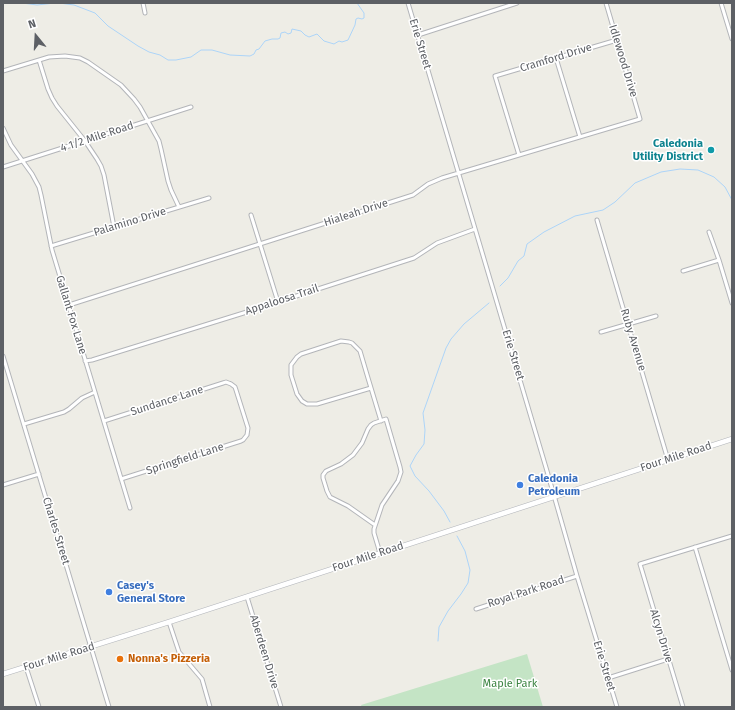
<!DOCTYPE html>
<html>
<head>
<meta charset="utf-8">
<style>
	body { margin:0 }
	#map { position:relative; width:735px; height:710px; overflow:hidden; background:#eeede6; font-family:"Fira Sans",sans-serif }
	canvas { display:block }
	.frame { position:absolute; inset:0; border:4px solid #5d6065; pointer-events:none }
	.north { position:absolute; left:16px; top:16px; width:40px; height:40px; -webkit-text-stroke:3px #fff; paint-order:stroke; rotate:342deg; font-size:11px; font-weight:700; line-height:16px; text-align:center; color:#5d6065 }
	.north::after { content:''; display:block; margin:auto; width:14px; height:18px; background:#5d6065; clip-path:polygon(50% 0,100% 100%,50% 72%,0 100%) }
</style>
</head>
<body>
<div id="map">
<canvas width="735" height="710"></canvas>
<div class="frame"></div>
<div class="north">N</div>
</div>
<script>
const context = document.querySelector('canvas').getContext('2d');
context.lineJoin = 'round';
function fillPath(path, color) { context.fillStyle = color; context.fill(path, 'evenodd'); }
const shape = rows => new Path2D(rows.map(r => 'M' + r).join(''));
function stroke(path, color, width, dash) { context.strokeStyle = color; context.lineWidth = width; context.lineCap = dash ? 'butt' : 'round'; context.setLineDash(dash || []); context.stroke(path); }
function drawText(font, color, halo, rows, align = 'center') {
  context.font = font + ' "Fira Sans",sans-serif'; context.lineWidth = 3; context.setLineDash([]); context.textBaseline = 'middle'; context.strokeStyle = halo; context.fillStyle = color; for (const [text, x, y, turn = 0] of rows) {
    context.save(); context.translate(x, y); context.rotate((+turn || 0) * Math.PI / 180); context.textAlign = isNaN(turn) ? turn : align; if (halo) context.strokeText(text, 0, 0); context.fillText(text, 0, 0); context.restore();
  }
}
fillPath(shape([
	[527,654,543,707,362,707,361,705]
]), '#c4e4c5');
stroke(shape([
	[22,3,37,5,55,3],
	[59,3,74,5,95,13,108,26,138,46,149,52,160,55,168,60,176,60,191,57,201,50,212,50,230,55,250,56,254,54,256,50,259,49,265,41,272,39,278,39,280,38,281,33,285,32,288,34,291,33,292,29,301,31,305,35,309,37,317,34,324,41,334,44,339,41,342,42,348,40,355,25,356,19,358,18,362,19,364,18,364,13,357,3],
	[500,286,508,278,518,261,524,256,527,244,544,232,575,216,603,210,615,202,635,183,661,172,680,169,698,170,714,177,725,187,732,200],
	[450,522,444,511,429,491,415,476,410,466,416,455,424,444,425,430,423,413,446,348,451,339,464,324,489,303],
	[438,641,439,627,448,611,461,594,468,583,470,570,465,551,457,536]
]), '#acd4f8', 1);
const street = shape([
	[143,3,145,13],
	[408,3,547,471,577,576,617,707],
	[721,3,732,39],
	[418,35,517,3],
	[556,58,580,137],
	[39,60,48,89,52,98,57,106,85,141,97,159,101,166,104,175,114,227],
	[3,71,49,57,65,56,80,58,88,62,121,85,134,99,140,107,159,141,161,149,168,181,171,190,179,207],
	[3,128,11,145,32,174,39,187,41,195,52,250,130,508],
	[519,155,495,76,617,40],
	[3,167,191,107],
	[251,215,278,302],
	[597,220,668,460],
	[709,232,719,260,732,303],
	[51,246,209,198],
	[683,271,719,260],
	[69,305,413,195,428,184,442,178,519,155,640,119,606,3],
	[601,332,656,316],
	[3,356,109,707],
	[85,361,92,360,250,311,414,258,437,243,475,229],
	[231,384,235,387,236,390,248,428,247,435],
	[371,388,317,404,307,404,302,401,297,394,291,375,291,365,297,357,301,354,341,341,349,342,352,343,360,351,368,378,381,421],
	[104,421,223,383,226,382,231,384],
	[24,424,64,412,69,409,82,398,95,392],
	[121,479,241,441,243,440,247,435],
	[3,485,39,474],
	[375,525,348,506,330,497,327,491,323,478,323,475,326,471,341,464,353,455,362,443,368,429,371,425,374,423,386,419,400,467,401,472,398,481,382,505,374,529,374,533,380,553],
	[695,547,732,670],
	[247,597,281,707],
	[476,609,577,576],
	[169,622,179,652,202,679,210,707],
	[26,667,39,707],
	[608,678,668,659],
	[683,707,640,564,732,536]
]);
const secondary = shape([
	[3,674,169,622,732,439]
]);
stroke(street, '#b3b5b9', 5);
stroke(secondary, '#b4b7bc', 6);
stroke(street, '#fff', 3);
stroke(secondary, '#fff', 4.5);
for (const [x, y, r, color] of [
	[711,150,4,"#0f9aa8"],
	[520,485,4,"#3f7fe0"],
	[109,592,4,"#3f7fe0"],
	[120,659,4,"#e8710a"]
]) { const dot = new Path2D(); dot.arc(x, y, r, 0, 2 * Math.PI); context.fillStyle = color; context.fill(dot); stroke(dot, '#fff', 1.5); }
drawText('11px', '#5d6065', '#fff', [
	["Erie Street",420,44,73],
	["Cramford Drive",556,58,-17],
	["Idlewood Drive",623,61,73],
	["4 1/2 Mile Road",97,137,-18],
	["Hialeah Drive",356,213,-18],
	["Palamino Drive",130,222,-17],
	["Appaloosa Trail",282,300,-18],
	["Gallant Fox Lane",71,315,73],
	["Ruby Avenue",633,340,73],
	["Erie Street",513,355,73],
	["Sundance Lane",167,401,-18],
	["Four Mile Road",676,457,-18],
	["Springfield Lane",185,459,-18],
	["Charles Street",56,531,73],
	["Four Mile Road",368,557,-18],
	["Royal Park Road",526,592,-18],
	["Alcyn Drive",661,636,73],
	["Aberdeen Drive",264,652,73],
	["Four Mile Road",59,657,-17],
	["Erie Street",604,666,73]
]);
drawText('bold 11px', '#0d838f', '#fff', [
	["Caledonia",703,144],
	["Utility District",703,157]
], 'right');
drawText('bold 11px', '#366cbe', '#fff', [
	["Caledonia",528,479],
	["Petroleum",528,492],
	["Casey's",117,586],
	["General Store",117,599]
], 'left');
drawText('bold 11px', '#c56008', '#fff', [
	["Nonna's Pizzeria",128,659]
], 'left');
drawText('11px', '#3d8443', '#fff', [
	["Maple Park",510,684]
]);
</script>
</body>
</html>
